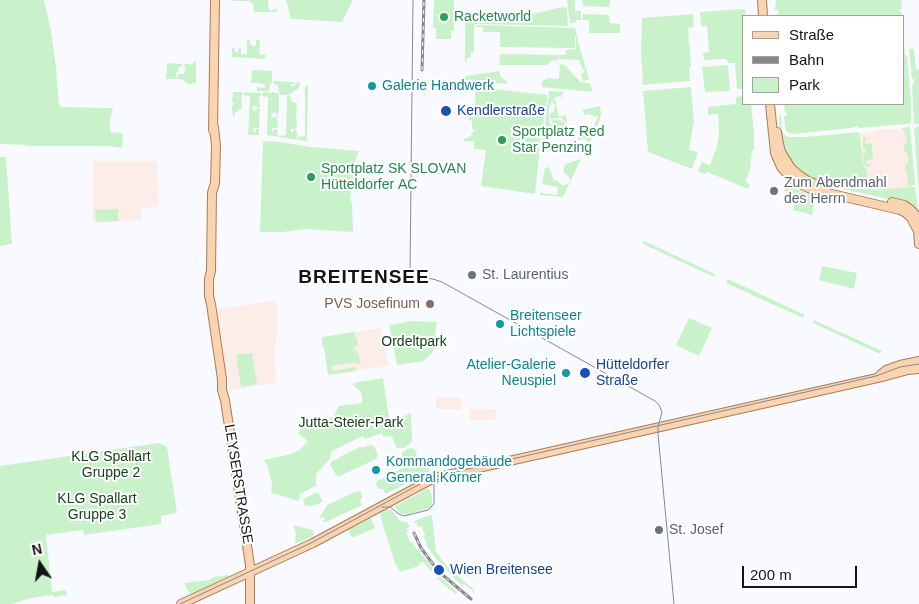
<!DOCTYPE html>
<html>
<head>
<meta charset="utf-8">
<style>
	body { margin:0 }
	#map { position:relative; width:919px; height:604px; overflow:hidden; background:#f9faff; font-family:Helvetica,sans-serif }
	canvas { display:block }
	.legend { position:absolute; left:742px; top:15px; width:162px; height:90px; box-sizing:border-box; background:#fff; border:1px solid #a1a1a2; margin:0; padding:6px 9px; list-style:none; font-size:15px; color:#141417 }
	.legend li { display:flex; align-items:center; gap:10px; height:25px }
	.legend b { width:25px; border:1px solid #a1a1a2 }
	.north { position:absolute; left:15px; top:539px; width:50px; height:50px; -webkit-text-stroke:4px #fff; paint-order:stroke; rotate:348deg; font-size:14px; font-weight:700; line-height:20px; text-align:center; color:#141417 }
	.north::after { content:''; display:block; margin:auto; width:18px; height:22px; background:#141417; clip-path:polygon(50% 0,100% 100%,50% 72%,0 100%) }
	.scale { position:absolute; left:742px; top:566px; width:115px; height:22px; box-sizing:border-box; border:2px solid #141417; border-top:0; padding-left:6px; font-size:15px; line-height:18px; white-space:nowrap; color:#141417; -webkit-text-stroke:4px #fff; paint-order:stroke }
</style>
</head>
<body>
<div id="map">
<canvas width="919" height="604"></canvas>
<ul class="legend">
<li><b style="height:6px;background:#fad3b0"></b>Straße</li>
<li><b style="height:6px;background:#87888c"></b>Bahn</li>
<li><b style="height:14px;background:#c9f2cb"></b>Park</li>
</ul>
<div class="north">N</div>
<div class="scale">200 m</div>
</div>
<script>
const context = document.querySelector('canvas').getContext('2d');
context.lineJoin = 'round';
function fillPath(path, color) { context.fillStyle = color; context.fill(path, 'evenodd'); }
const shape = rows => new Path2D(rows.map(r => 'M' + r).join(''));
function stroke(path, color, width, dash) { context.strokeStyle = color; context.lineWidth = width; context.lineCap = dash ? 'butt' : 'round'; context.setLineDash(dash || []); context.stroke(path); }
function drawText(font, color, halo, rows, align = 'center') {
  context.font = font + ' Helvetica,sans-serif'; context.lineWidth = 4; context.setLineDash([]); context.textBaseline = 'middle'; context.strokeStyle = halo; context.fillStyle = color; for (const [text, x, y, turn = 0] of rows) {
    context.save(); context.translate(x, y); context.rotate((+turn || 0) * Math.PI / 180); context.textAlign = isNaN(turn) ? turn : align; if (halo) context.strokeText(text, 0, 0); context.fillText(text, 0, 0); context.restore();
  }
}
fillPath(shape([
	[889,129,891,129,892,130,907,129,913,203,824,182,782,140,875,132,875,130],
	[93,161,157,161,159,207,141,208,142,220,93,223],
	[276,300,278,313,275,352,276,383,229,390,217,309],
	[381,328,389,366,328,375,324,347,322,346,322,337],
	[436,397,461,398,461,410,436,409],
	[470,409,496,409,495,420,470,420]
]), '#fcede9');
fillPath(shape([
	[0,0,44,0,51,31,56,68,59,105,61,107,113,108,110,120,110,132,123,133,122,148,109,146,26,146,25,145,0,144],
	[233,0,268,0,269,11,277,9,277,12,254,12,253,3,250,3,250,1,233,1],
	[286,0,353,0,342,22,291,19],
	[434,0,454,0,454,31,451,31,451,39,436,39,436,28,433,28],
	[567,0,575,0,575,11,581,11,581,20,576,20,575,23,570,23],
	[582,0,610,0,610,3,609,7,583,6],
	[776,0,901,0,902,10,899,9,899,11,902,12,902,16,776,16,779,11,775,10],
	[565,7,567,9,568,26,476,24,474,27,474,52,471,52,471,57,468,58,466,62,465,62,465,22,467,19,494,20,522,17,557,8],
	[743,9,745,10,745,16,743,16,743,89,737,89,735,63,728,63,726,59,704,60,703,53,709,52,707,26,701,26,700,12],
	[583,14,609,15,610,23,620,24,620,33,589,33,589,22,588,20,582,20],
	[693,14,694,27,688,28,689,38,688,39,688,41,689,41,691,67,689,68,690,81,643,85,641,54,642,18],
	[477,25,575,28,580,48,589,80,583,81,581,74,585,72,584,70,583,70,579,60,559,59,559,55,565,55,566,50,576,49,576,37,575,37,575,47,574,48,500,47,500,32,483,32,483,27,477,27],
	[247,40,250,40,250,45,253,45,254,47,256,45,256,40,260,40,259,54,266,55,265,59,232,57,232,48,237,49,235,49,235,52,238,52,238,49,241,48,241,54,247,55],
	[903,41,904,42,905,54,907,57,911,100,911,123,907,124,859,128,857,126,852,128,793,134,789,133,786,131,785,126,784,116,787,115,787,112,785,113,784,104,903,104],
	[909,49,913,49,914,50,916,69,919,69,919,124,916,124,914,123,912,85,914,84,914,79,912,79,911,71,913,70,911,69],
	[500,54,558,55,558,60,552,61,546,65,499,65],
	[196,61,196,83,189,84,180,79,176,79,179,74,184,74,186,67,183,67,185,64,191,64],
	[167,63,183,64,181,67,179,67,178,72,176,72,176,73,177,74,175,79,166,79],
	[560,64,565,65,580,82,590,83,593,92,542,87,542,81,549,78,559,79],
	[728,65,730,91,705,92,702,67],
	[252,70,272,71,272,83,270,84,269,91,257,91,257,87,265,88,265,85,263,84,258,83,257,82,255,83,251,83],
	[499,71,501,77,506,80,507,84,465,80,465,76],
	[274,81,294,82,295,84,291,84,291,86,295,86,296,82,301,83,298,89,288,95,281,95,279,92,278,86,273,83],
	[305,86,308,86,307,141,298,140,298,137,307,136,305,136],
	[475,87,547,95,546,110,539,147,539,157,535,194,481,186,486,150,474,149,474,141,464,141,464,139,470,137,474,130,472,129,472,121,469,120,469,111,474,111,474,103,476,103,476,101,475,101],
	[691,87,694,121,689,150,698,152,692,169,648,152,643,91],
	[549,91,563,92,563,95,556,97,553,99,549,108,549,116,550,123,553,127,559,129,559,131,558,133,547,135,548,143,543,145],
	[233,92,242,92,242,98,241,99,242,108,241,109,238,110,238,112,235,112,235,115,233,116,232,111,232,105,234,104,232,101],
	[244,92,261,93,259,100,260,108,257,108,256,106,254,106,252,109,255,111,257,109,260,109,259,120,259,128,253,128,254,132,256,132,256,129,259,129,259,135,248,135,250,96,243,95],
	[263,92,277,93,279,94,279,108,278,115,274,112,271,115,274,118,277,116,278,116,277,119,278,128,272,128,272,132,274,132,274,129,277,129,278,137,267,135,268,97,262,96],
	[290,95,292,102,297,103,296,115,297,127,296,129,291,129,291,133,293,132,293,130,296,130,297,132,297,140,279,137,279,136,286,135,287,96],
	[563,96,563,97,555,99,559,117,566,115,567,124,561,118,556,118,551,119,551,120,556,119,564,122,565,127,560,128,554,126,551,120,550,116,550,113,553,112,555,107,554,103,552,104,553,100,555,99],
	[743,96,743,104,751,104,754,132,754,150,752,151,750,170,745,182,750,184,748,189,707,172,706,174,698,172,702,162,710,165,716,149,718,141,719,131,718,114,708,115,708,107,736,104,736,97],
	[600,106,601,115,599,122,589,144,587,142,586,140,584,139,578,140,578,133,589,130,594,126,598,116,597,115,595,117,588,114,585,115,582,110],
	[779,115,781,116,782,131,785,135,789,137,806,137,859,132,860,135,858,136,860,137,863,164,867,171,868,184,858,178,851,177,851,178,861,181,873,190,915,187,919,216,905,203,821,184,800,173,787,158,780,137],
	[910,127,915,185,908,186,907,180,908,178,907,173,905,167,908,162,908,155,904,151,904,145,907,142,906,136,902,128],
	[916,127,919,127,919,195,914,129],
	[863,137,868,138,865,140,865,144,871,143,872,145,872,153,873,153,873,158,872,160,866,160,867,164,872,164,868,167,865,166,864,163,863,154,866,153,866,151,865,149,863,149],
	[272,141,311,147,359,151,355,162,350,199,352,203,353,232,305,229,283,232,260,232,263,142],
	[0,157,6,157,12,244,0,246],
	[581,159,563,197,540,195,541,191,542,191,542,193,557,195,558,187,542,184,545,168,549,167,554,181,557,180,560,184,565,185,569,183,570,180,568,176,563,172,565,164],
	[785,181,798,190,816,195,812,215,793,210,797,194,784,191],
	[118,209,118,221,96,222,95,210],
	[644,241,715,274,714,277,643,244],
	[822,266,857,273,854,289,819,280],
	[728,279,805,315,803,318,726,283],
	[689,318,712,328,699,356,676,345],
	[814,320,882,351,880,354,813,323],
	[412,321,437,322,433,351,432,353,424,361,397,365,389,325],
	[354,332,355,337,357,337,358,346,355,346,353,349,355,349,357,353,358,352,361,364,357,364,356,362,332,366,332,371,356,367,356,371,328,375,324,347,322,346,322,337],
	[252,353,257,384,241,387,236,355],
	[383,378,389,417,392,422,411,413,412,442,404,448,397,448,392,437,389,436,383,437,382,433,365,439,363,436,332,451,329,460,316,474,316,486,300,494,299,501,271,493,272,483,267,465,264,460,291,454,299,450,308,441,298,434,303,424,333,417,339,406,362,403,362,397,361,392,352,384,358,382],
	[159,443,167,447,177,513,161,516,161,524,84,535,83,530,46,535,52,592,66,590,67,595,53,597,53,595,31,598,12,604,0,604,0,466],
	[368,445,374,446,378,455,376,459,340,476,338,476,336,475,330,464,333,460,336,460,340,457,360,447,366,447],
	[412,448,416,450,417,454,416,455,417,457,409,462,404,462,402,457,402,452,407,449],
	[428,458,429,473,385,494,383,489,379,489,377,487,376,483,379,480,422,459],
	[428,488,431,492,432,497,432,505,430,508,406,515,403,514,398,512,395,506],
	[359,491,362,494,362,498,360,501,362,505,324,523,323,520,325,519,324,517,319,519,327,505,355,492],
	[318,492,323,502,312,506,305,506,303,499],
	[387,509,392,510,400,521,407,522,410,527,407,528,408,531,406,532,410,542,412,542,417,550,418,549,438,575,457,592,456,594,443,584,423,562,420,563,419,566,400,572,395,563,381,519,380,513],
	[432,515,436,552,446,565,474,590,475,593,464,584,462,585,457,581,438,561,426,545,427,544,424,537,425,535,421,526,418,527,416,522,414,523,414,521,418,520,421,518],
	[371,518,375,528,352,538,348,530],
	[293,525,313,530,314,536,295,544,296,533],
	[228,575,229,576,191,594,189,593,184,583,209,580,214,577]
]), '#c9f2cb');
const major = shape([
	[762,0,763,16],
	[770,104,775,153,781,167,792,179,800,184,811,189,900,210,906,213,911,218,918,231],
	[214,127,216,146,215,183,212,193,211,271,209,279,209,296,211,304,222,379,222,390,225,400,250,565,250,604],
	[213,130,215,0],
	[777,132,779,144,781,152,791,168,799,175,808,181,825,187],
	[892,202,904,205,910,209,915,214,919,222],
	[919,227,918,231,919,244],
	[880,375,886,370,900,365,919,361],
	[181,604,313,543,434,478,886,376,908,370,919,369]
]);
stroke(major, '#a87d59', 10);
stroke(major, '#fad3b0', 8);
stroke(shape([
	[413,0,410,270,412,274,416,277,433,279,442,282,655,401,659,405,662,412,658,427,658,434,674,604],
	[382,507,390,507,399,514,404,516,428,510,434,504,434,484,437,480,442,477],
	[180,604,311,543,433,477,876,376,900,367,919,364]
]), '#87888c', 1);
const rail = shape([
	[422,70,424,0],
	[414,533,421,548,438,571,471,599]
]);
stroke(rail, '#87888c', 3);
stroke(rail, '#fff', 1, [4]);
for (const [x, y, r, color] of [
	[444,17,5,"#2e9e5b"],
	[372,86,5,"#0f9aa8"],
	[446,111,6,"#1a4fb4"],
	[502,140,5,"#2e9e5b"],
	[311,177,5,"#2e9e5b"],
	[774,191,5,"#6b7280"],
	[472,275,5,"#6b7280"],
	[430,304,5,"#8d6e63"],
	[500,324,5,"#0f9aa8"],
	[566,373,5,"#0f9aa8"],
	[585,373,6,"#1a4fb4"],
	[376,470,5,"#0f9aa8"],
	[659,530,5,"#6b7280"],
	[439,570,6,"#1a4fb4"]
]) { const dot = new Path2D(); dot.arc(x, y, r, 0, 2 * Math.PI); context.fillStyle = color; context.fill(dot); stroke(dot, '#fff', 2); }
drawText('14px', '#27864d', '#fff', [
	["Racketworld",454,17],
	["Sportplatz Red",512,132],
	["Star Penzing",512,148],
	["Sportplatz SK SLOVAN",321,169],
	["Hütteldorfer AC",321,185]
], 'left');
drawText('14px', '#0d838f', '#fff', [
	["Galerie Handwerk",382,86],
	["Breitenseer",510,316],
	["Lichtspiele",510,332],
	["Atelier-Galerie",556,365,"right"],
	["Neuspiel",556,381,"right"],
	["Kommandogebäude",386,462],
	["General Körner",386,478]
], 'left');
drawText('14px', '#164399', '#fff', [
	["Kendlerstraße",457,111],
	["Hütteldorfer",596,365],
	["Straße",596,381],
	["Wien Breitensee",450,570]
], 'left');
drawText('14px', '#5b616d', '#fff', [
	["Zum Abendmahl",784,183],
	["des Herrn",784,199],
	["St. Laurentius",482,275],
	["St. Josef",669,530]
], 'left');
drawText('14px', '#785e54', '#fff', [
	["PVS Josefinum",420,304]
], 'right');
drawText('14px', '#13411a', '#fff', [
	["Ordeltpark",414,342],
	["Jutta-Steier-Park",351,423],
	["KLG Spallart",111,457],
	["Gruppe 2",111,473],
	["KLG Spallart",97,499],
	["Gruppe 3",97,515]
]);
drawText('14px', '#141417', '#fff', [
	["LEYSERSTRASSE",238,484,81]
]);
context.letterSpacing = '1px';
drawText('bold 19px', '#141417', '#fff', [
	["BREITENSEE",364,278]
]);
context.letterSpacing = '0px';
</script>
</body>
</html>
